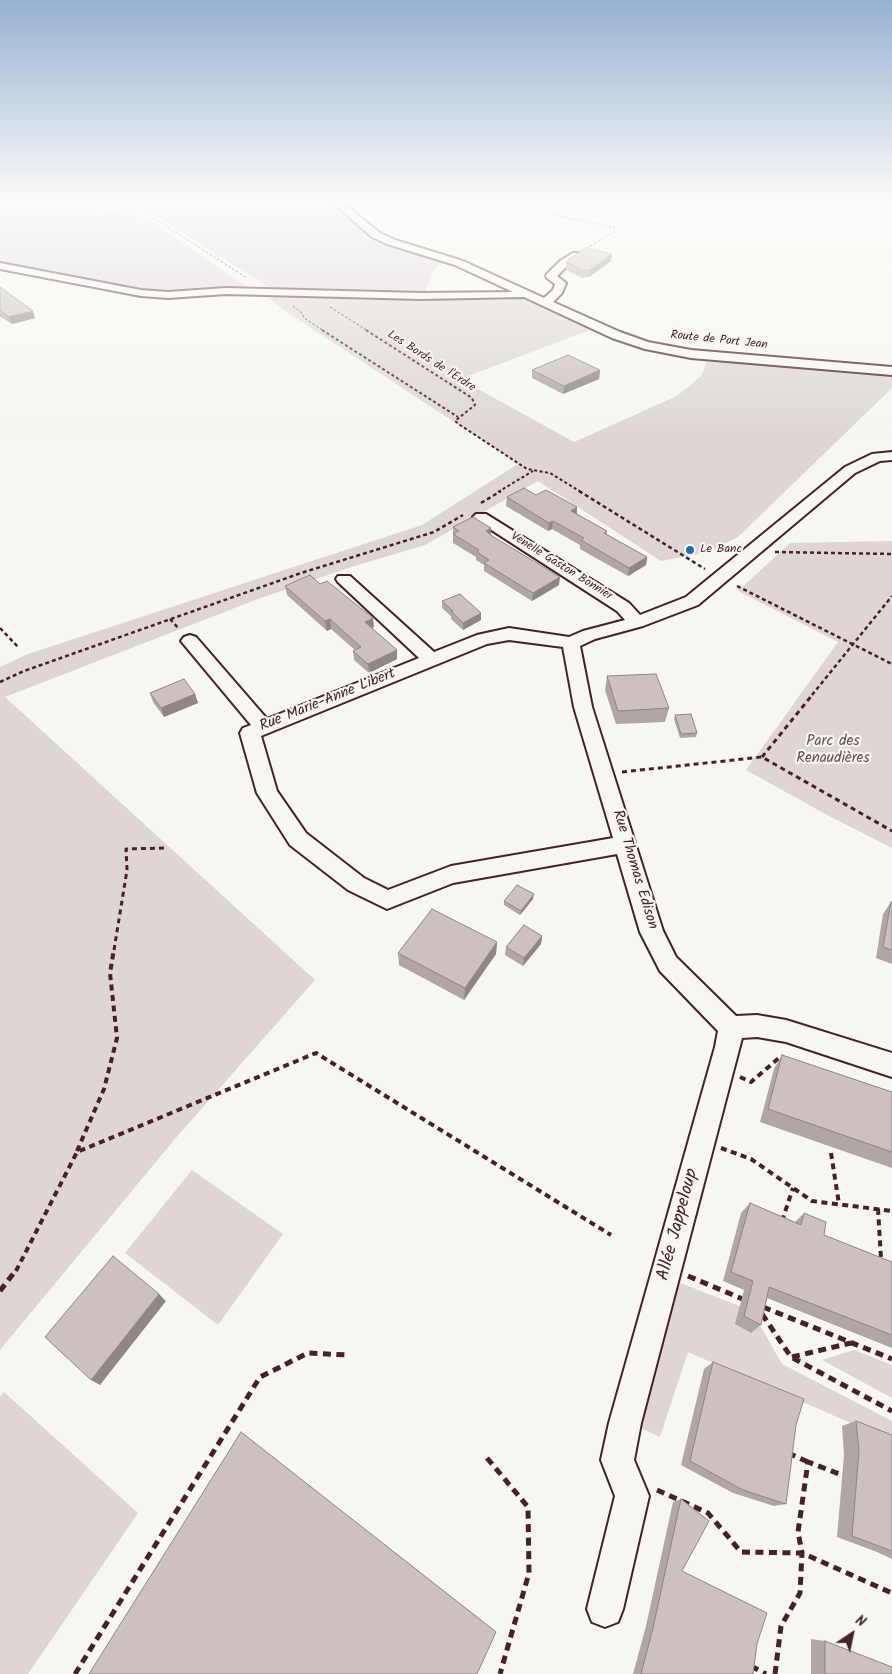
<!DOCTYPE html>
<html>
<head>
<meta charset="utf-8">
<style>
	body { margin:0 }
	#map { position:relative; width:892px; height:1674px; overflow:hidden; background:#f6f6f2; font-family:Kalam,sans-serif }
	canvas { display:block }
	.north { position:absolute; left:827px; top:1609px; width:50px; height:50px; -webkit-text-stroke:4px #f6f6f2; paint-order:stroke; rotate:34deg; font-size:14px; font-weight:700; line-height:20px; text-align:center; color:#4a1f2b }
	.north::after { content:''; display:block; margin:auto; width:18px; height:22px; background:#4a1f2b; clip-path:polygon(50% 0,100% 100%,50% 72%,0 100%) }
</style>
</head>
<body>
<div id="map">
<canvas width="892" height="1674"></canvas>
<div class="north">N</div>
</div>
<script>
const context = document.querySelector('canvas').getContext('2d');
context.lineJoin = 'round';
function fillPath(path, color) { context.fillStyle = color; context.fill(path, 'evenodd'); }
const shape = rows => new Path2D(rows.map(r => 'M' + r).join(''));
function stroke(path, color, width, dash) { context.strokeStyle = color; context.lineWidth = width; context.lineCap = dash ? 'butt' : 'round'; context.setLineDash(dash || []); context.stroke(path); }
function drawText(font, color, halo, rows, align = 'center') {
  context.font = font + ' Kalam,sans-serif'; context.lineWidth = 4.5; context.setLineDash([]); context.textBaseline = 'middle'; context.strokeStyle = halo; context.fillStyle = color; for (const [text, x, y, turn = 0] of rows) {
    context.save(); context.translate(x, y); context.rotate((+turn || 0) * Math.PI / 180); context.textAlign = isNaN(turn) ? turn : align; if (halo) context.strokeText(text, 0, 0); context.fillText(text, 0, 0); context.restore();
  }
}
fillPath(shape([
	[0,203,100,203,88,216,132,208,137,213,249,288,159,291,0,264],
	[136,203,330,203,372,237,392,247,445,262,435,268,425,292,273,290],
	[265,295,322,297,521,298,590,330,460,379,574,442,677,396,701,376,708,360,892,375,892,388,738,537,709,552,661,561,538,481,425,545,348,568,258,599,5,697,315,980,174,1140,0,1350,0,667,28,654,422,525,518,464,285,311],
	[892,541,892,848,829,816,746,770,838,642,738,591,790,543],
	[192,1170,283,1234,218,1325,125,1253],
	[678,1282,752,1311,782,1364,892,1421,892,1441,688,1352,660,1437,641,1428],
	[854,1350,892,1365,892,1398,822,1360],
	[4,1392,138,1513,28,1674,0,1674,0,1397]
]), '#ddd6d5');
const minor = shape([
	[333,203,343,203,380,233,395,240,463,261,544,298,553,290,555,284,547,278,546,276,547,274,560,261,573,253,581,253,582,255,581,257,568,265,557,276,566,283,562,293,553,302,620,332,648,342,691,350,892,367,892,375,691,358,645,349,612,338,524,297,421,299,226,294,168,298,141,296,0,269,0,263,141,290,168,292,226,288,421,293,513,292,455,265,387,244,372,237,333,203],
	[892,452,892,460,880,461,855,473,698,605,643,626,595,639,580,646,592,707,663,931,676,957,736,1016,757,1015,786,1020,892,1053,892,1077,786,1042,757,1037,742,1038,641,1423,634,1460,649,1496,623,1609,618,1622,605,1627,592,1622,587,1609,615,1496,601,1460,609,1423,715,1047,718,1031,660,971,640,932,617,854,453,883,387,909,348,890,290,845,257,793,240,733,243,728,251,725,181,641,184,637,190,635,196,637,267,719,419,658,338,582,336,579,338,576,350,576,434,652,477,635,509,628,569,637,583,631,625,620,617,611,476,520,473,517,476,514,486,514,629,603,640,615,686,597,845,467,872,454,892,452],
	[509,640,563,647,574,707,613,838,451,866,388,890,364,878,306,833,277,791,261,736,487,644,509,640]
]);
stroke(minor, '#4a1f2b', 4);
stroke(shape([
	[130,203,247,278],
	[551,203,542,210,545,213,615,228,614,232,587,248],
	[293,306,302,313,304,318,324,331],
	[330,307,368,331]
]), '#4a1f2b', 1, [2.5, 2]);
stroke(shape([
	[322,330,458,417],
	[366,330,472,398,475,405,455,421,460,425,527,469,550,473,581,492],
	[498,492,533,471]
]), '#4a1f2b', 2, [3, 2.5]);
stroke(shape([
	[579,491,705,569],
	[481,503,501,491],
	[775,552,892,554],
	[737,586,892,664],
	[170,619,179,629],
	[0,628,19,648],
	[0,682,24,671,301,573,434,532,463,515],
	[812,695,892,596]
]), '#4a1f2b', 2.5, [4, 3]);
stroke(shape([
	[762,757,813,694],
	[622,772,762,757,892,831],
	[114,950,127,870,126,849,165,848]
]), '#4a1f2b', 3, [5, 4]);
stroke(shape([
	[740,1077,751,1082,780,1057,784,1058],
	[721,1148,751,1159,812,1201,892,1211],
	[77,1151,104,1089,117,1038,110,973,114,949],
	[831,1153,839,1204],
	[878,1209,881,1259],
	[782,1221,793,1188],
	[16,1271,77,1152,316,1053,611,1235]
]), '#4a1f2b', 4, [6, 4.5]);
stroke(shape([
	[688,1276,745,1300],
	[0,1291,16,1270],
	[763,1307,892,1359],
	[762,1314,791,1357,892,1411],
	[792,1357,851,1343],
	[788,1453,808,1462],
	[487,1458,528,1507,529,1573,500,1674],
	[657,1490,708,1513,741,1552,802,1553,892,1593],
	[751,1666,766,1674],
	[75,1674,260,1377,308,1353,347,1355],
	[775,1674,781,1626,800,1593,802,1553,798,1532,808,1462,842,1475]
]), '#4a1f2b', 5, [8, 5.5]);
fillPath(minor, '#f6f6f2');
fillPath(shape([
	[611,261,589,277,582,278,566,270,566,262],
	[0,287,35,318,12,324,1,317,0,317],
	[532,370,600,370,599,379,563,394,532,378],
	[536,495,577,507,577,514,607,531,607,535,647,557,646,565,628,576,580,549,580,545,552,529,548,531,506,506,507,497],
	[453,527,491,528,491,535,559,585,532,601,484,571,484,565,476,560,476,557,453,543],
	[320,584,374,627,372,628,397,659,369,673,354,660,353,651,355,650,331,629,327,631,287,595,285,586],
	[442,601,481,620,463,630,451,619,451,616,442,608],
	[607,676,669,708,665,722,616,724,605,690],
	[150,693,195,694,198,703,164,717,153,702],
	[675,715,697,733,696,737,680,738,674,719],
	[533,899,520,915,504,905,504,901],
	[891,902,892,902,892,964,876,958,883,914],
	[542,936,541,944,523,966,505,955,506,947],
	[497,942,496,954,464,1000,399,965,398,953],
	[782,1055,892,1092,892,1168,760,1122,774,1069],
	[750,1203,795,1222,804,1213,824,1235,892,1262,892,1348,767,1298,761,1325,751,1333,735,1324,744,1290,723,1281,741,1213],
	[713,1362,786,1504,774,1506,733,1493,681,1465,704,1369],
	[856,1421,892,1435,892,1559,877,1552,837,1537,844,1455,842,1426],
	[681,1499,682,1571,753,1674,633,1674,646,1626,673,1502],
	[811,1639,825,1641,892,1674,811,1674]
]), '#afa6a5');
fillPath(shape([
	[612,254,611,261,589,277,590,270],
	[33,311,35,318,12,324,9,317],
	[600,370,599,379,563,394,564,386],
	[577,507,576,516,571,511],
	[553,521,552,529,548,531,549,523],
	[491,528,491,536,486,531],
	[647,557,646,565,628,576,629,568],
	[560,577,559,585,532,601,533,593],
	[481,613,481,620,463,630,463,623],
	[373,618,374,627,366,631,365,622],
	[330,619,331,629,327,631,325,621],
	[397,650,397,659,369,673,368,664],
	[195,694,198,703,164,717,161,708],
	[534,894,533,899,520,915,521,911],
	[542,936,541,944,523,966,524,958],
	[497,942,496,954,464,1000,465,988],
	[159,1294,166,1301,100,1385,91,1380],
	[241,1432,494,1630,496,1632]
]), '#8f8786');
const building = shape([
	[585,248,612,254,590,270,583,270,566,262,585,248],
	[0,287,33,311,9,317,0,310,0,287],
	[568,355,600,370,564,386,532,370,568,355],
	[524,488,536,495,546,490,577,507,571,511,607,531,604,533,647,557,629,568,581,540,584,538,553,521,549,523,507,497,524,488],
	[473,517,491,528,486,531,492,536,560,577,533,593,484,563,489,560,477,552,479,550,453,534,459,531,453,527,473,517],
	[310,575,320,584,327,581,373,618,365,622,397,650,368,664,353,651,361,647,330,619,325,621,285,586,310,575],
	[460,594,481,613,463,623,451,611,453,611,442,601,460,594],
	[656,674,669,708,618,711,607,676,656,674],
	[184,679,195,694,161,708,150,693,184,679],
	[691,714,697,733,681,734,675,715,691,714],
	[517,885,534,894,521,911,504,901,517,885],
	[891,902,892,902,892,950,883,947,891,902],
	[432,909,497,942,465,988,398,953,432,909],
	[524,925,542,936,524,958,506,947,524,925],
	[782,1055,892,1092,892,1152,768,1109,782,1055],
	[750,1203,801,1225,804,1213,826,1222,824,1235,892,1262,892,1335,769,1287,761,1325,744,1316,753,1281,731,1272,750,1203],
	[113,1256,159,1294,91,1380,45,1337,113,1256],
	[713,1362,804,1399,796,1425,786,1504,743,1490,690,1461,713,1362],
	[856,1421,892,1435,892,1551,852,1536,859,1451,856,1421],
	[241,1432,496,1632,477,1674,89,1674,241,1432],
	[681,1499,709,1521,682,1571,767,1613,757,1644,753,1674,641,1674,653,1628,681,1499],
	[825,1641,892,1667,892,1674,825,1674,825,1641]
]);
fillPath(building, '#ccc1c0');
stroke(building, '#8f8786', 1);
const sky = context.createLinearGradient(0, 0, 0, 437);
sky.addColorStop(0, '#96b1d1');
sky.addColorStop(0.46, '#fbfbf9');
sky.addColorStop(1, '#fbfbf900');
context.fillStyle = sky;
context.fillRect(0, 0, 892, 437);
for (const [x, y, r, color] of [
	[690,550,5,"#1f6fb2"]
]) { const dot = new Path2D(); dot.arc(x, y, r, 0, 2 * Math.PI); context.fillStyle = color; context.fill(dot); stroke(dot, '#f6f6f2', 2); }
drawText('12px', '#4a1f2b', '#f6f6f2', [
	["Route de Port Jean",719,341,6],
	["Les Bords de l'Erdre",431,362,33],
	["Venelle Gaston Bonnier",561,567,32]
]);
drawText('12px', '#4a1f2b', '#f6f6f2', [
	["Le Banc",700,550]
], 'left');
drawText('15px', '#4a1f2b', '#f6f6f2', [
	["Rue Marie-Anne Libert",328,701,-22],
	["Rue Thomas Edison",634,870,73]
]);
drawText('15px', '#6f4d56', '#f6f6f2', [
	["Parc des",833,742],
	["Renaudières",833,759]
]);
drawText('18px', '#4a1f2b', '#f6f6f2', [
	["Allée Jappeloup",679,1225,-75]
]);
</script>
</body>
</html>
